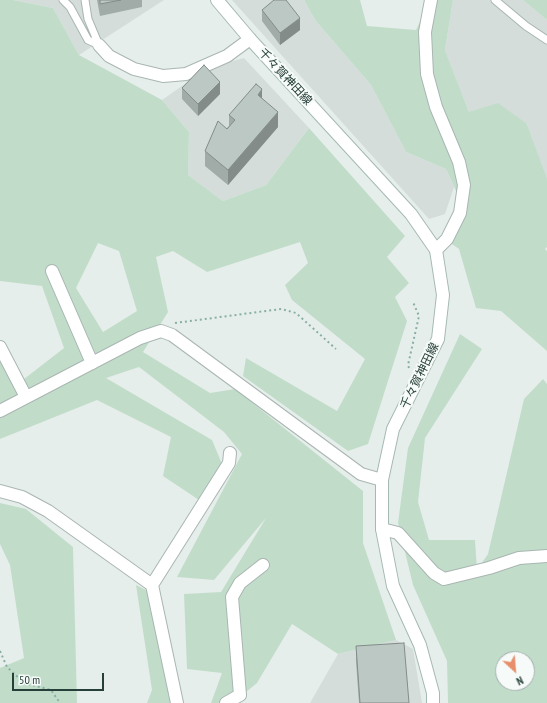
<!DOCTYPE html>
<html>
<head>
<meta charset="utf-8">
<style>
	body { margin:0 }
	#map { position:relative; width:547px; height:703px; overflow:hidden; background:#e6eeeb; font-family:"PT Sans Narrow",sans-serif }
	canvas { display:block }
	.north { position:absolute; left:495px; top:651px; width:40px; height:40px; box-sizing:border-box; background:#f6faf8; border:1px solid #a3afac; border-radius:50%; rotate:154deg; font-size:11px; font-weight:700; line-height:16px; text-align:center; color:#263f39 }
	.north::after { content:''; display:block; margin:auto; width:14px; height:18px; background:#e78f6b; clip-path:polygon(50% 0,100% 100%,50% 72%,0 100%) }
	.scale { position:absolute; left:12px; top:673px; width:92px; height:18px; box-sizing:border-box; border:2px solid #263f39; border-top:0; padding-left:5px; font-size:12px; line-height:14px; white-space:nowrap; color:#263f39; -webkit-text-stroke:3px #f6faf8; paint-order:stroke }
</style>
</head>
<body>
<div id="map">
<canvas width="547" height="703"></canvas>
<div class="north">N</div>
<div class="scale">50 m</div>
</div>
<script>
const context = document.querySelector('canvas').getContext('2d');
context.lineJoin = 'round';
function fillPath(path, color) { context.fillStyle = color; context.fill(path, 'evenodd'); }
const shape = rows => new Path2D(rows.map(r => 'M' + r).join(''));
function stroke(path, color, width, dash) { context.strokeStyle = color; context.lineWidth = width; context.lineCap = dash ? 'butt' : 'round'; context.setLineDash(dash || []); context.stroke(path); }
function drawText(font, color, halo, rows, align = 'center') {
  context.font = font + ' "PT Sans Narrow","Noto Sans JP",sans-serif'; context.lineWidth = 4; context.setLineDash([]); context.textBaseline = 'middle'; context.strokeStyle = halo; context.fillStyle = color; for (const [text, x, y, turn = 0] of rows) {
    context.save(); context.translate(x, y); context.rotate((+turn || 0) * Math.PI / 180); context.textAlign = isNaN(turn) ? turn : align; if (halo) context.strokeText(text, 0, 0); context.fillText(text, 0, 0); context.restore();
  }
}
fillPath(shape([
	[13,0,164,0,79,55,53,8],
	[232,0,304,0,315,20,371,85,406,152,446,169,454,187,445,214,429,219],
	[453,0,523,0,547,20,547,178,527,124,469,112,445,50],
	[244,58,309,128,266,185,223,201,188,175,189,132,162,100,209,67],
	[396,640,413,649,422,703,310,703,338,654]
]), '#d4ddda');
fillPath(shape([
	[0,0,13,0,53,8,79,55,162,100,189,132,188,175,223,201,266,185,309,128,405,236,387,257,409,283,395,297,407,321,368,444,348,451,243,376,246,358,337,411,365,359,292,300,285,285,308,263,300,242,207,272,173,251,156,257,168,312,143,352,210,393,235,389,363,491,363,543,396,640,338,654,292,624,257,683,235,701,235,703,211,703,222,673,187,669,184,594,221,592,266,518,214,580,177,577,242,454,224,432,139,367,106,378,212,440,222,464,202,502,163,476,171,437,97,400,0,439,0,358,15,386,64,348,42,286,0,281],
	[98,243,119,251,137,311,103,332,76,288],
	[304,0,360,0,367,26,416,30,431,0,453,0,445,50,469,112,498,103,527,124,547,178,547,247,545,249,547,251,547,351,501,311,476,308,459,249,449,242,461,202,446,169,406,152,371,85,315,20],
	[523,0,547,0,547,20],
	[460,334,482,349,425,438,418,502,429,540,475,540,477,570,488,554,524,399,543,379,547,384,547,703,448,703,447,661,413,585,398,523,408,448],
	[503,659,527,659,527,683,503,683],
	[0,503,26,509,73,547,77,703,0,703,0,668,24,658,10,565,0,544],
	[136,585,148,591,182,703,147,703,152,690]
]), '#c1ddca');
const service = shape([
	[63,0,70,7,88,40,99,45],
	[85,0,88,19,99,45],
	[495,0,526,26,547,40]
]);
const minor = shape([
	[99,45,109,56,134,69,163,76,186,74,227,56,250,39],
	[52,271,92,363],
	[0,347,26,397],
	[0,491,22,497,48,511,152,585,229,463,230,453],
	[382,529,398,533,434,573,444,579,489,568,519,558,547,556],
	[152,585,177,703],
	[226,703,240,695,232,597,240,583,263,565]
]);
const tertiary = shape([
	[431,0,425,32,427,74,436,107,459,162,464,185,460,213,447,239,436,250],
	[0,411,140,338,161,331,172,335,361,474,382,480]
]);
const secondary = shape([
	[217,0,250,39,411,214,436,250,443,295,438,339,393,429,382,480,382,529,393,586,420,645,433,693,433,703]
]);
stroke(service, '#a9b6b2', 9);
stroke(minor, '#a9b6b2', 14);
stroke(tertiary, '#a9b6b2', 14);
stroke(secondary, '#a5b9b3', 14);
stroke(shape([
	[175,323,281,309,296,313,336,349],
	[409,368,408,365,419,316,413,302],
	[0,651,7,667,24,683,51,690,60,703]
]), '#89afa5', 2, [2, 3]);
stroke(service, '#fff', 7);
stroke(minor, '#fff', 12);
stroke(tertiary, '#fff', 12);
stroke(secondary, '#fff', 12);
fillPath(shape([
	[97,0,142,0,142,7,100,16],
	[262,10,300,30,280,45,262,21],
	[182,88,220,94,198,116,182,99],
	[262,98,278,127,228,185,205,166,205,151,229,126,229,115],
	[356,646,409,703,359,703,356,661]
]), '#a1aca9');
fillPath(shape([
	[300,18,300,30,280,45,280,33],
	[220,82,220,94,198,116,198,104],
	[262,89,262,104,258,95],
	[278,112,278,127,228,185,228,170]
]), '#838c89');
const building = shape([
	[100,0,121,0,100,4,100,0],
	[274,0,286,0,300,18,280,33,262,10,274,0],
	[204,65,220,82,198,104,182,88,204,65],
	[256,84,262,89,258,95,278,112,228,170,205,151,218,121,227,129,235,120,229,115,256,84],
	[404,643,409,703,360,703,356,646,404,643]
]);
fillPath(building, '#bbc8c4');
stroke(building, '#838c89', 1);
drawText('12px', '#263f39', '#f6faf8', [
	["千々賀神田線",285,77,47],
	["千々賀神田線",420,376,-64]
]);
</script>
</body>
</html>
